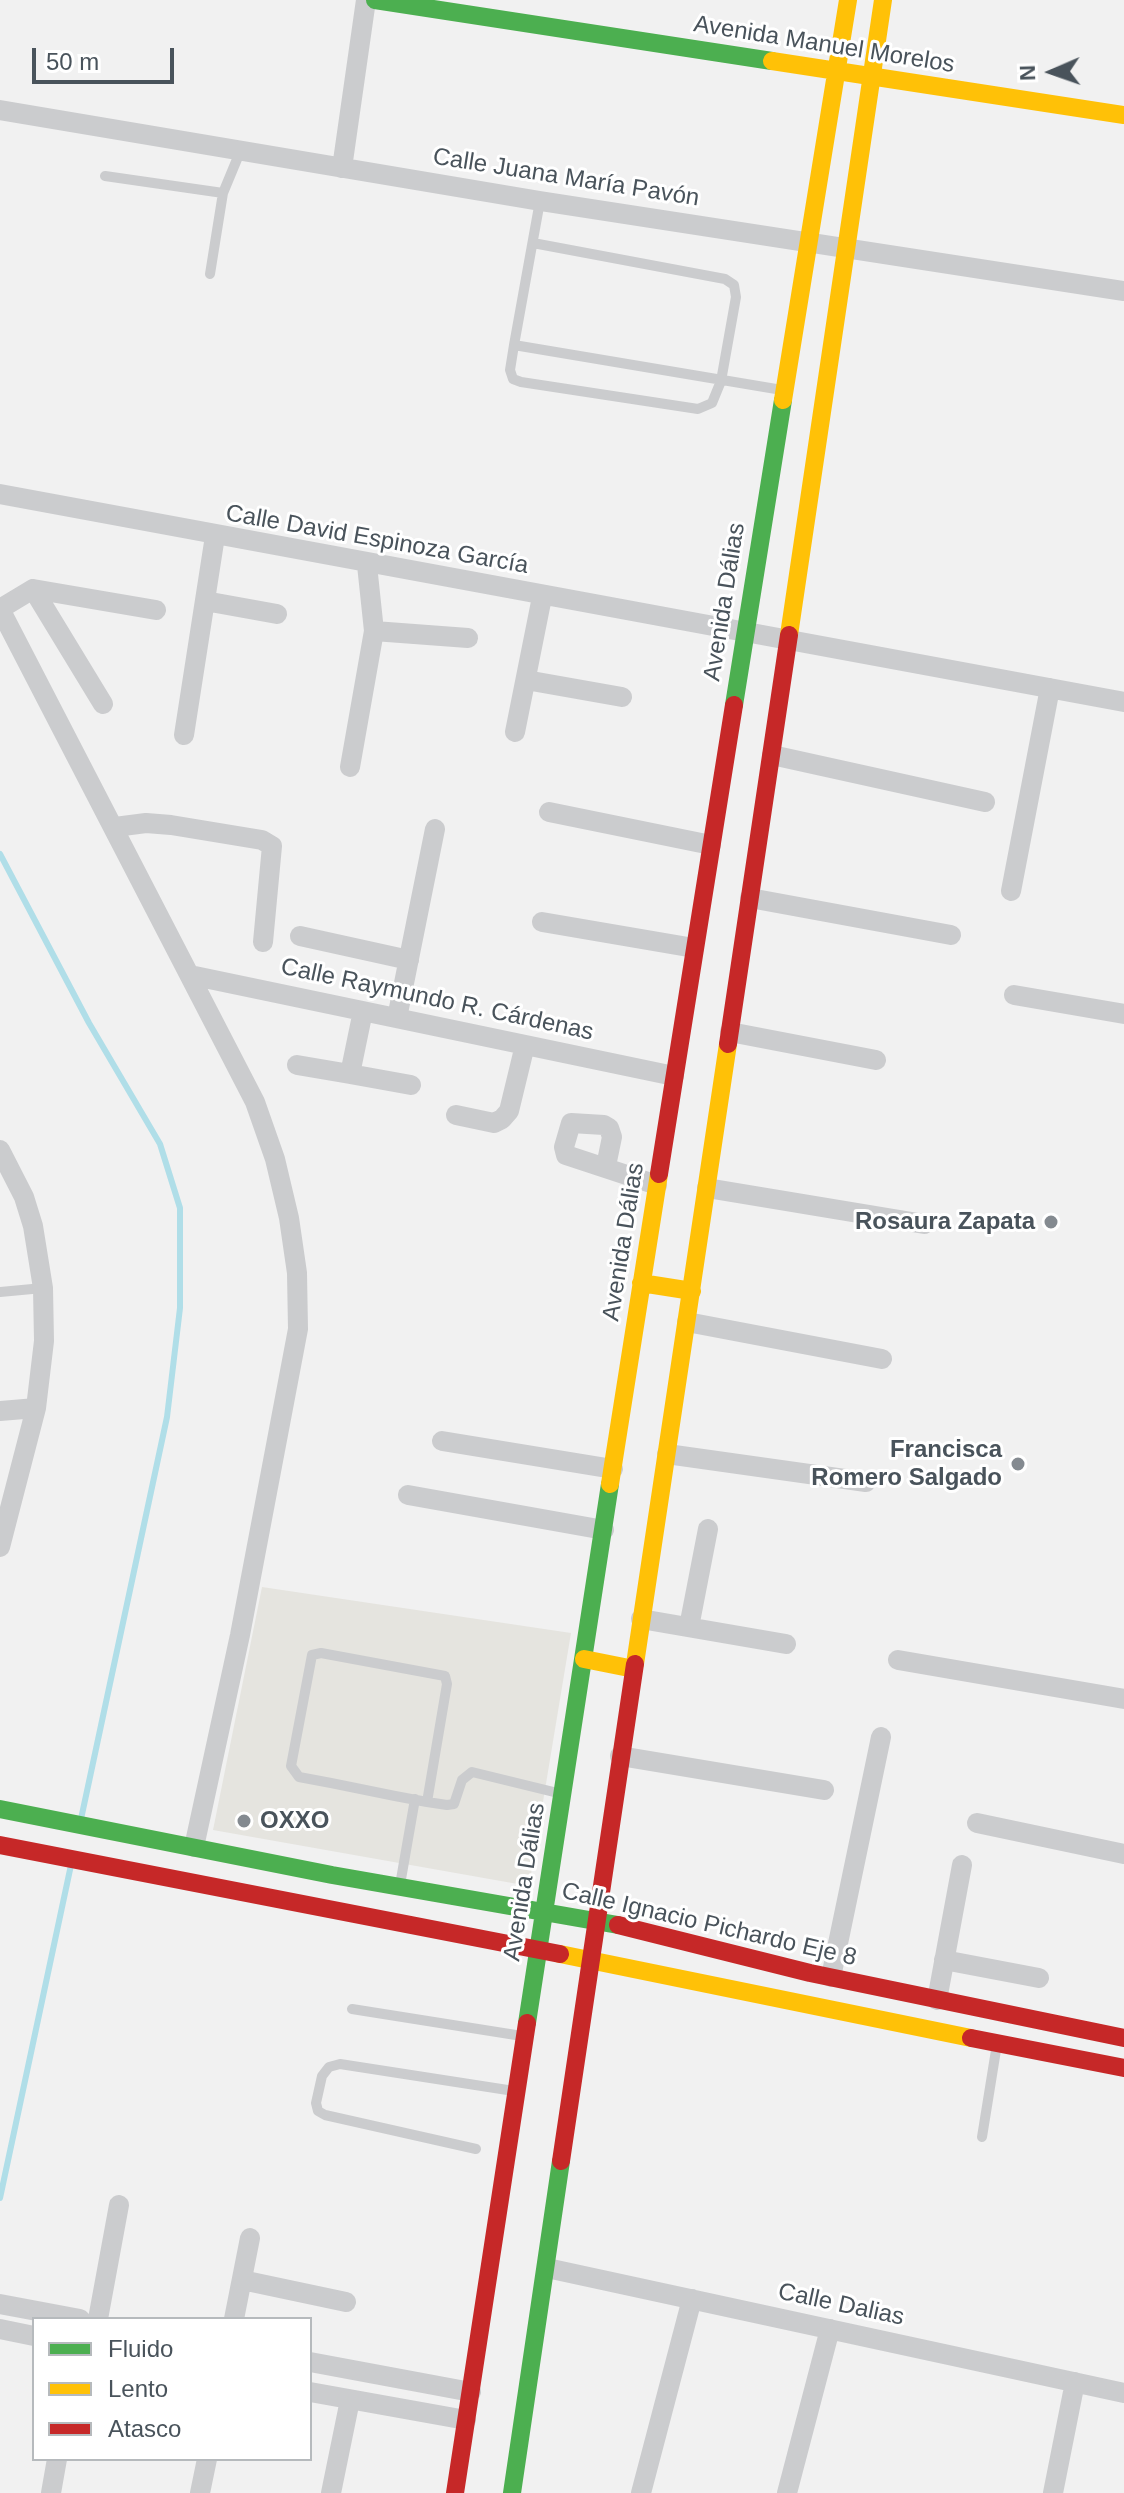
<!DOCTYPE html>
<html>
<head>
<meta charset="utf-8">
<style>
	body { margin:0 }
	#map { position:relative; width:1124px; height:2493px; overflow:hidden; background:#f1f1f1; font-family:Helvetica,sans-serif }
	canvas { display:block }
	.legend { position:absolute; left:32px; top:2317px; width:280px; height:144px; box-sizing:border-box; background:#fff; border:2px solid #b6babd; margin:0; padding:10px 14px; list-style:none; font-size:24px; color:#49535b }
	.legend li { display:flex; align-items:center; gap:16px; height:40px }
	.legend b { width:40px; border:2px solid #b6babd }
	.north { position:absolute; left:1012px; top:32px; width:80px; height:80px; -webkit-text-stroke:6px #fff; paint-order:stroke; rotate:268deg; font-size:22px; font-weight:700; line-height:32px; text-align:center; color:#49535b }
	.north::after { content:''; display:block; margin:auto; width:28px; height:36px; background:#49535b; clip-path:polygon(50% 0,100% 100%,50% 72%,0 100%) }
	.scale { position:absolute; left:32px; top:48px; width:142px; height:36px; box-sizing:border-box; border:4px solid #49535b; border-top:0; padding-left:10px; font-size:24px; line-height:28px; white-space:nowrap; color:#49535b; -webkit-text-stroke:6px #fff; paint-order:stroke }
</style>
</head>
<body>
<div id="map">
<canvas width="1124" height="2493"></canvas>
<ul class="legend">
<li><b style="height:10px;background:#4caf50"></b>Fluido</li>
<li><b style="height:10px;background:#ffc107"></b>Lento</li>
<li><b style="height:10px;background:#c62828"></b>Atasco</li>
</ul>
<div class="north">N</div>
<div class="scale">50 m</div>
</div>
<script>
const context = document.querySelector('canvas').getContext('2d');
context.lineJoin = 'round';
function fillPath(path, color) { context.fillStyle = color; context.fill(path, 'evenodd'); }
const shape = rows => new Path2D(rows.map(r => 'M' + r).join(''));
function stroke(path, color, width, dash) { context.strokeStyle = color; context.lineWidth = width; context.lineCap = dash ? 'butt' : 'round'; context.setLineDash(dash || []); context.stroke(path); }
function drawText(font, color, halo, rows, align = 'center') {
  context.font = font + ' Helvetica,sans-serif'; context.lineWidth = 6; context.setLineDash([]); context.textBaseline = 'middle'; context.strokeStyle = halo; context.fillStyle = color; for (const [text, x, y, turn = 0] of rows) {
    context.save(); context.translate(x, y); context.rotate((+turn || 0) * Math.PI / 180); context.textAlign = isNaN(turn) ? turn : align; if (halo) context.strokeText(text, 0, 0); context.fillText(text, 0, 0); context.restore();
  }
}
fillPath(shape([
	[262,1587,571,1633,529,1886,213,1830]
]), '#e5e4df');
stroke(shape([
	[0,854,89,1023,160,1144,180,1208,180,1308,167,1417,81,1819],
	[0,2198,71,1865]
]), '#b0dee8', 6);
stroke(shape([
	[105,176,223,193],
	[540,201,514,345,782,390],
	[210,274,223,193,240,152],
	[514,345,510,370,513,379,521,382,698,409,712,403,721,381,736,297,734,285,725,279,533,243],
	[0,1292,43,1288],
	[427,1802,447,1684,445,1676,321,1653,312,1655,291,1766,299,1777,331,1783,395,1796,427,1802,447,1805,454,1804,462,1780,472,1772,562,1794],
	[400,1885,415,1799],
	[352,2009,522,2036],
	[982,2137,997,2044],
	[476,2149,325,2115,318,2111,316,2103,322,2076,329,2067,340,2064,514,2091]
]), '#cbccce', 10);
stroke(shape([
	[0,110,540,201,1124,291],
	[342,168,366,0],
	[0,494,1124,702],
	[33,589,103,704],
	[205,601,277,614],
	[0,609,255,1102,275,1159,289,1218,297,1273,298,1329,240,1635,194,1847],
	[0,609,33,589,156,610],
	[374,631,468,638],
	[526,680,622,697],
	[515,732,542,597],
	[184,735,215,536],
	[772,755,985,802],
	[350,767,374,631,367,565],
	[549,812,711,845],
	[115,827,146,823,171,825,262,840,272,846,263,942],
	[1011,891,1050,688],
	[750,898,951,935],
	[542,922,694,948],
	[300,936,409,960],
	[190,975,674,1076],
	[1014,995,1124,1014],
	[397,1018,435,829],
	[730,1032,876,1060],
	[297,1065,350,1074,363,1011],
	[350,1074,411,1085],
	[456,1115,494,1123,502,1119,509,1111,525,1045],
	[0,1150,24,1197,33,1226,43,1288,44,1341,36,1408,0,1547],
	[606,1166,612,1137,609,1128,604,1125,571,1123,564,1147,566,1155,657,1185],
	[707,1188,924,1224],
	[687,1322,882,1359],
	[0,1411,36,1408],
	[442,1441,613,1469],
	[667,1454,866,1482],
	[408,1495,604,1530],
	[641,1619,786,1644],
	[689,1627,708,1529],
	[898,1660,1124,1699],
	[620,1756,824,1790],
	[977,1823,1124,1854],
	[944,1960,1039,1978],
	[831,1977,881,1737],
	[937,2000,962,1865],
	[547,2268,1124,2393],
	[242,2280,346,2302],
	[0,2304,80,2319],
	[98,2319,119,2205],
	[234,2319,250,2238],
	[0,2329,34,2336],
	[310,2362,471,2392],
	[310,2392,466,2420],
	[51,2493,57,2459],
	[200,2493,207,2459],
	[331,2493,350,2400],
	[641,2493,692,2299],
	[787,2493,830,2329],
	[1053,2493,1075,2382]
]), '#cbccce', 20);
stroke(shape([
	[375,0,772,61],
	[734,705,783,400],
	[0,1809,332,1875,618,1925],
	[527,2023,610,1484],
	[512,2493,561,2161]
]), '#4caf50', 18);
stroke(shape([
	[772,61,1124,115],
	[783,400,848,0],
	[789,635,883,0],
	[641,1283,692,1291],
	[610,1484,659,1174],
	[584,1659,634,1669],
	[635,1664,728,1044],
	[560,1954,971,2038]
]), '#ffc107', 18);
stroke(shape([
	[728,1044,789,635],
	[659,1174,734,705],
	[0,1845,560,1954],
	[618,1925,810,1973,1124,2038],
	[971,2038,1124,2068],
	[561,2161,635,1664],
	[455,2493,527,2023]
]), '#c62828', 18);
for (const [x, y, r, color] of [
	[1051,1222,8,"#848a90"],
	[1018,1464,8,"#848a90"],
	[244,1821,8,"#848a90"]
]) { const dot = new Path2D(); dot.arc(x, y, r, 0, 2 * Math.PI); context.fillStyle = color; context.fill(dot); stroke(dot, '#fff', 3); }
drawText('24px', '#49535b', '#fff', [
	["Avenida Manuel Morelos",824,45,9],
	["Calle Juana María Pavón",566,178,9],
	["Calle David Espinoza García",377,540,10],
	["Avenida Dálias",725,602,-81],
	["Calle Raymundo R. Cárdenas",437,1000,12],
	["Avenida Dálias",624,1242,-81],
	["Avenida Dálias",525,1882,-81],
	["Calle Ignacio Pichardo Eje 8",709,1925,13],
	["Calle Dalias",841,2305,12]
]);
drawText('bold 24px', '#49535b', '#fff', [
	["Rosaura Zapata",1035,1222],
	["Francisca",1002,1450],
	["Romero Salgado",1002,1478],
	["OXXO",260,1821,"left"]
], 'right');
</script>
</body>
</html>
